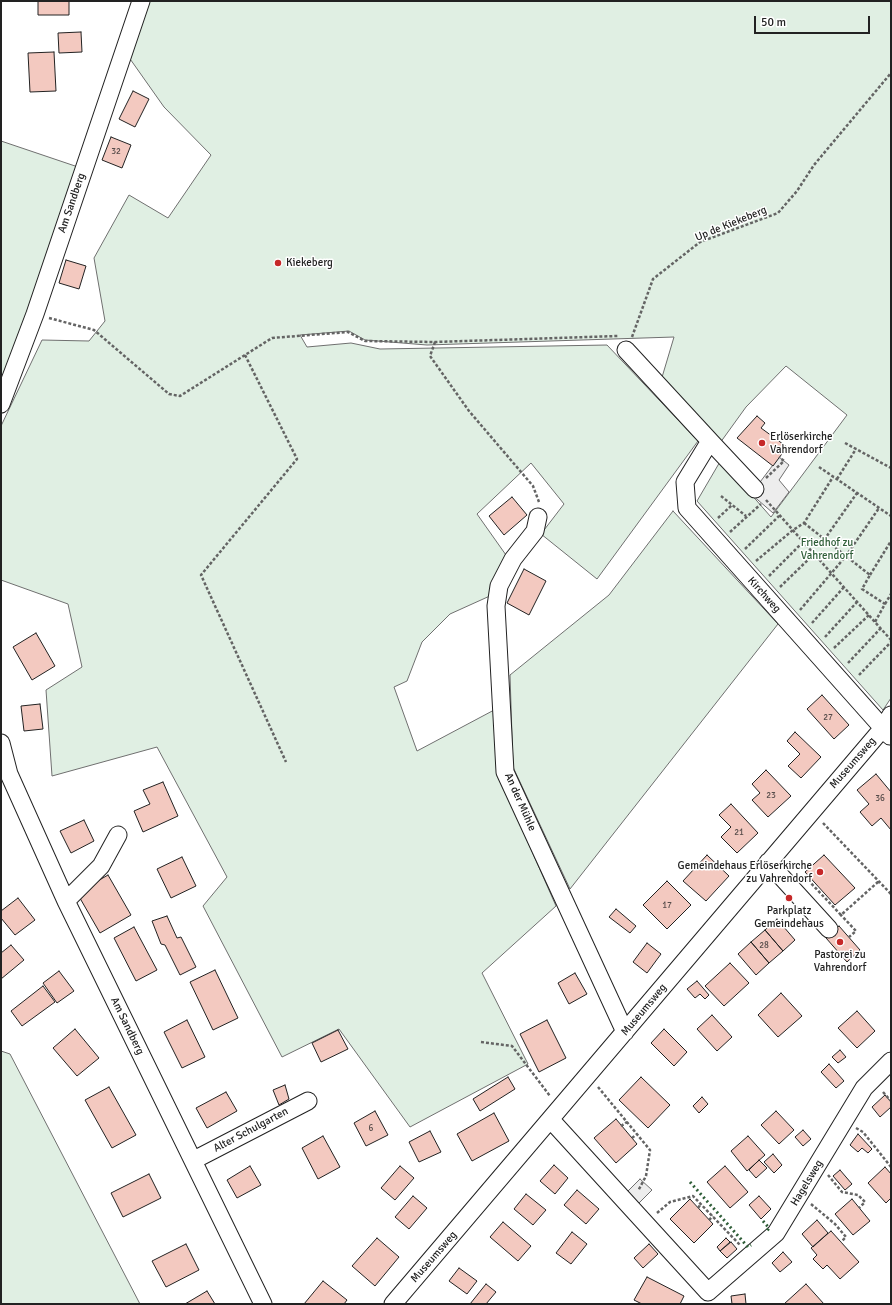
<!DOCTYPE html>
<html>
<head>
<meta charset="utf-8">
<style>
	body { margin:0 }
	#map { position:relative; width:892px; height:1305px; overflow:hidden; background:#fff; font-family:Signika,sans-serif }
	canvas { display:block }
	.frame { position:absolute; inset:0; border:2px solid #222; pointer-events:none }
	.scale { position:absolute; left:754px; top:16px; width:116px; height:18px; box-sizing:border-box; border:2px solid #222; border-top:0; padding-left:5px; font-size:12px; line-height:14px; white-space:nowrap; color:#222; -webkit-text-stroke:3px #fff; paint-order:stroke }
</style>
</head>
<body>
<div id="map">
<canvas width="892" height="1305"></canvas>
<div class="frame"></div>
<div class="scale">50 m</div>
</div>
<script>
const context = document.querySelector('canvas').getContext('2d');
context.lineJoin = 'round';
function fillPath(path, color) { context.fillStyle = color; context.fill(path, 'evenodd'); }
const shape = rows => new Path2D(rows.map(r => 'M' + r).join(''));
function stroke(path, color, width, dash) { context.strokeStyle = color; context.lineWidth = width; context.lineCap = dash ? 'butt' : 'round'; context.setLineDash(dash || []); context.stroke(path); }
function drawText(font, color, halo, rows, align = 'center') {
  context.font = font + ' Signika,sans-serif'; context.lineWidth = 3; context.setLineDash([]); context.textBaseline = 'middle'; context.strokeStyle = halo; context.fillStyle = color; for (const [text, x, y, turn = 0] of rows) {
    context.save(); context.translate(x, y); context.rotate((+turn || 0) * Math.PI / 180); context.textAlign = isNaN(turn) ? turn : align; if (halo) context.strokeText(text, 0, 0); context.fillText(text, 0, 0); context.restore();
  }
}
const green = shape([
	[145,1,891,1,891,698,883,710,697,501,721,460,771,517,847,415,786,366,746,407,720,443,660,384,674,337,427,345,365,340,349,331,300,335,307,347,351,343,380,349,607,345,698,441,597,579,541,534,564,504,531,463,477,514,506,555,492,595,450,614,422,642,407,681,394,687,417,751,496,709,498,774,556,906,482,973,528,1064,410,1127,339,1029,282,1057,203,906,227,877,157,747,52,776,46,690,82,667,68,604,1,580,1,426,42,340,89,341,105,321,94,258,129,195,168,218,211,155,164,107,128,56,145,1],
	[1,141,81,168,1,392,1,141],
	[673,511,778,624,570,889,513,767,510,675,609,595,673,511],
	[1,1051,10,1054,140,1304,1,1304,1,1051]
]);
fillPath(green, '#e0efe3');
stroke(green, '#6f6f6f', 1);
const parking = shape([
	[779,457,789,465,779,480,789,492,773,513,751,494,779,457],
	[640,1179,652,1190,639,1203,627,1192,640,1179]
]);
fillPath(parking, '#ededed');
stroke(parking, '#6f6f6f', 1);
const building = shape([
	[38,1,69,1,69,15,38,15,38,1],
	[81,32,82,52,59,53,58,33,81,32],
	[54,52,56,91,30,92,28,53,54,52],
	[133,91,149,99,135,127,119,119,133,91],
	[111,137,131,145,122,168,102,160,111,137],
	[66,260,86,266,79,289,59,283,66,260],
	[757,416,765,423,761,428,787,447,773,466,737,438,757,416],
	[512,497,527,515,504,535,489,516,512,497],
	[524,569,546,581,529,615,507,603,524,569],
	[36,633,55,666,32,680,13,647,36,633],
	[822,695,849,725,834,739,807,709,822,695],
	[40,704,43,729,24,731,21,706,40,704],
	[795,732,821,757,801,778,788,766,800,754,787,741,795,732],
	[766,770,791,796,768,817,752,800,760,793,752,784,766,770],
	[876,774,891,792,891,830,881,818,872,826,860,812,869,804,857,790,876,774],
	[163,782,178,816,143,832,134,811,150,804,143,790,163,782],
	[731,804,758,833,737,853,721,837,731,827,719,815,731,804],
	[84,820,94,841,71,853,60,831,84,820],
	[707,855,729,876,706,901,683,881,707,855],
	[824,855,855,888,835,905,805,872,824,855],
	[182,857,196,886,171,898,157,869,182,857],
	[108,875,131,915,100,933,77,893,108,875],
	[667,881,691,905,667,929,643,905,667,881],
	[18,898,35,920,15,935,1,918,1,911,18,898],
	[616,909,636,926,630,933,609,917,616,909],
	[167,916,177,938,181,937,196,967,180,975,165,945,161,944,152,921,167,916],
	[777,919,795,940,783,951,765,930,777,919],
	[839,926,860,950,847,962,826,938,839,926],
	[134,927,157,970,136,981,114,938,134,927],
	[765,930,783,951,769,963,751,942,765,930],
	[751,942,769,963,756,975,738,954,751,942],
	[647,943,661,954,647,973,633,962,647,943],
	[11,945,24,960,1,979,1,953,11,945],
	[730,963,749,983,724,1006,705,986,730,963],
	[215,970,238,1018,213,1030,190,982,215,970],
	[59,971,74,991,57,1003,43,983,59,971],
	[575,973,587,994,569,1004,558,983,575,973],
	[697,981,709,995,705,999,700,994,695,998,687,989,697,981],
	[43,986,55,1002,22,1026,11,1011,43,986],
	[781,993,802,1016,778,1037,758,1015,781,993],
	[857,1011,875,1031,857,1048,838,1028,857,1011],
	[712,1015,732,1037,717,1051,697,1029,712,1015],
	[187,1020,205,1057,182,1068,164,1032,187,1020],
	[547,1020,566,1058,539,1072,520,1034,547,1020],
	[75,1029,99,1058,77,1076,53,1048,75,1029],
	[664,1029,687,1052,674,1066,651,1043,664,1029],
	[338,1030,348,1049,321,1062,312,1043,338,1030],
	[840,1050,846,1057,838,1063,832,1057,840,1050],
	[829,1064,844,1081,836,1088,821,1072,829,1064],
	[508,1077,515,1089,480,1111,473,1099,508,1077],
	[641,1077,670,1105,648,1128,619,1100,641,1077],
	[285,1085,289,1099,279,1105,273,1090,285,1085],
	[109,1087,136,1135,112,1148,85,1100,109,1087],
	[226,1092,237,1111,207,1128,196,1108,226,1092],
	[885,1095,891,1102,891,1107,880,1117,872,1107,885,1095],
	[702,1097,708,1104,699,1113,693,1106,702,1097],
	[375,1111,388,1135,366,1146,354,1123,375,1111],
	[776,1111,794,1130,779,1144,761,1125,776,1111],
	[494,1113,509,1141,472,1161,457,1134,494,1113],
	[616,1119,637,1144,616,1163,594,1138,616,1119],
	[803,1130,811,1139,803,1146,795,1137,803,1130],
	[430,1131,441,1152,419,1162,409,1142,430,1131],
	[858,1134,872,1149,868,1153,862,1148,858,1152,850,1145,858,1134],
	[323,1136,340,1167,318,1179,302,1148,323,1136],
	[748,1136,765,1155,747,1171,731,1151,748,1136],
	[773,1154,782,1165,774,1173,764,1162,773,1154],
	[759,1160,767,1168,756,1178,749,1170,759,1160],
	[554,1165,568,1178,555,1194,540,1181,554,1165],
	[250,1166,261,1185,237,1198,227,1180,250,1166],
	[400,1166,414,1178,395,1200,381,1188,400,1166],
	[725,1166,748,1192,730,1208,707,1182,725,1166],
	[885,1167,891,1174,891,1198,886,1203,868,1183,885,1167],
	[840,1170,852,1184,845,1190,833,1176,840,1170],
	[149,1174,161,1198,123,1217,111,1193,149,1174],
	[577,1190,599,1209,586,1224,564,1205,577,1190],
	[526,1194,546,1210,533,1225,514,1209,526,1194],
	[413,1196,427,1208,409,1229,395,1217,413,1196],
	[759,1196,771,1209,761,1219,749,1205,759,1196],
	[690,1199,713,1224,694,1243,670,1219,690,1199],
	[852,1199,870,1221,853,1235,835,1214,852,1199],
	[817,1220,828,1233,813,1247,802,1234,817,1220],
	[503,1222,531,1246,518,1261,490,1237,503,1222],
	[831,1231,859,1262,840,1279,827,1265,823,1269,813,1259,817,1255,811,1248,831,1231],
	[572,1232,587,1244,571,1264,556,1253,572,1232],
	[377,1238,399,1257,375,1286,352,1266,377,1238],
	[726,1238,730,1242,720,1251,717,1247,726,1238],
	[731,1242,737,1249,727,1258,720,1251,731,1242],
	[186,1244,199,1270,166,1287,152,1261,186,1244],
	[649,1244,658,1254,643,1268,634,1258,649,1244],
	[783,1252,792,1262,780,1272,772,1263,783,1252],
	[459,1268,477,1281,467,1294,449,1281,459,1268],
	[647,1277,684,1296,680,1304,642,1304,634,1300,647,1277],
	[323,1281,347,1300,344,1304,304,1304,323,1281],
	[486,1284,496,1292,486,1304,470,1304,486,1284],
	[806,1284,824,1304,784,1304,806,1284],
	[207,1291,215,1304,185,1304,207,1291],
	[745,1294,746,1304,732,1304,731,1296,745,1294]
]);
fillPath(building, '#f3c9c0');
stroke(building, '#222', 1);
const minor = shape([
	[626,350,710,441,685,482,687,508,890,736],
	[1,404,35,314,141,1],
	[710,441,755,489],
	[538,517,535,531,513,559,499,586,496,606,505,772,625,1032],
	[1,743,9,774,66,901,263,1304],
	[768,862,829,929],
	[66,901,101,866,118,835],
	[551,1120,708,1292,776,1233,864,1088,891,1061],
	[194,1160,308,1101],
	[393,1304,883,728,891,715]
]);
stroke(minor, '#222', 19);
stroke(shape([
	[49,318,94,330,169,394,180,396,272,338,348,332,365,341,435,342,618,336],
	[632,337,653,279,700,242,778,213,797,191,814,165,891,73],
	[435,342,430,356,469,411,533,486,539,502],
	[245,355,297,459,201,575,286,762],
	[845,443,891,468],
	[819,467,891,516],
	[766,478,784,461,779,457],
	[837,479,856,449],
	[721,496,746,516],
	[766,500,891,640],
	[718,518,732,505],
	[804,523,870,575,862,589,885,604,875,622],
	[730,532,761,504],
	[824,540,857,493],
	[745,549,779,516],
	[756,561,793,530,804,523,833,477],
	[870,575,891,541],
	[769,576,803,542],
	[780,587,814,554],
	[885,604,891,594],
	[800,610,846,556,879,508],
	[812,623,844,587],
	[825,637,857,602],
	[834,648,869,615],
	[848,663,881,628],
	[859,675,891,642],
	[823,823,891,894],
	[808,880,841,915,879,881],
	[840,916,841,915,856,931,849,937],
	[481,1042,512,1046,550,1096],
	[598,1087,650,1150,646,1176,638,1191],
	[883,1092,891,1101],
	[621,1126,627,1122],
	[856,1128,863,1132,891,1167],
	[632,1138,637,1134],
	[828,1175,842,1192,858,1195,865,1202,859,1208],
	[811,1204,835,1224,846,1237,841,1242],
	[698,1208,701,1204],
	[657,1213,670,1202,693,1196,740,1245],
	[709,1220,713,1216]
]), '#646464', 2.5, [3, 2]);
stroke(minor, '#fff', 17);
stroke(shape([
	[690,1182,748,1247,751,1245],
	[763,1221,769,1228,767,1231]
]), '#2f5e38', 3, [2, 3]);
for (const [x, y, r, color] of [
	[278,263,4,"#c62828"],
	[762,443,4,"#c62828"],
	[820,872,4,"#c62828"],
	[789,898,4,"#c62828"],
	[840,942,4,"#c62828"]
]) { const dot = new Path2D(); dot.arc(x, y, r, 0, 2 * Math.PI); context.fillStyle = color; context.fill(dot); stroke(dot, '#fff', 1.5); }
drawText('9px', '#564c4a', null, [
	["32",116,152],
	["27",828,718],
	["23",771,796],
	["36",880,799],
	["21",739,833],
	["17",667,906],
	["28",764,946],
	["6",371,1129]
]);
drawText('11px', '#222', '#fff', [
	["Am Sandberg",72,203,-71],
	["Up de Kiekeberg",731,224,-22],
	["Kirchweg",764,595,48],
	["Museumsweg",853,763,-49],
	["An der Mühle",520,802,66],
	["Museumsweg",644,1010,-50],
	["Am Sandberg",127,1026,64],
	["Alter Schulgarten",251,1130,-28],
	["Hagelsweg",807,1183,-59],
	["Museumsweg",434,1257,-49]
]);
drawText('11px', '#222', '#fff', [
	["Kiekeberg",286,263],
	["Erlöserkirche",770,437],
	["Vahrendorf",770,450],
	["Gemeindehaus Erlöserkirche",812,866,"right"],
	["zu Vahrendorf",812,879,"right"],
	["Parkplatz",789,911,"center"],
	["Gemeindehaus",789,924,"center"],
	["Pastorei zu",840,955,"center"],
	["Vahrendorf",840,968,"center"]
], 'left');
drawText('11px', '#2f5e38', '#fff', [
	["Friedhof zu",827,543],
	["Vahrendorf",827,556]
]);
</script>
</body>
</html>
